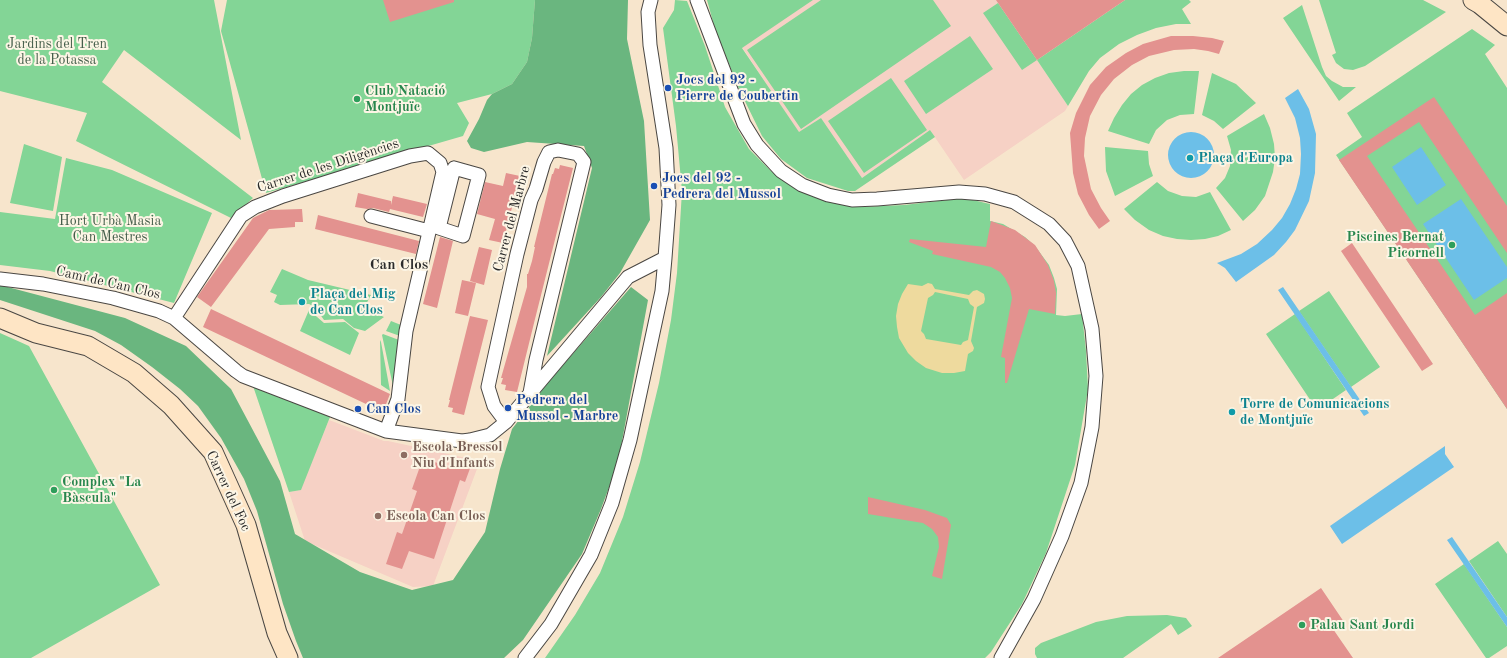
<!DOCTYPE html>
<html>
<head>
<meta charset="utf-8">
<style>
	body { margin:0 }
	canvas { display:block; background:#f7e5cc }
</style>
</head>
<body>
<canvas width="1507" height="658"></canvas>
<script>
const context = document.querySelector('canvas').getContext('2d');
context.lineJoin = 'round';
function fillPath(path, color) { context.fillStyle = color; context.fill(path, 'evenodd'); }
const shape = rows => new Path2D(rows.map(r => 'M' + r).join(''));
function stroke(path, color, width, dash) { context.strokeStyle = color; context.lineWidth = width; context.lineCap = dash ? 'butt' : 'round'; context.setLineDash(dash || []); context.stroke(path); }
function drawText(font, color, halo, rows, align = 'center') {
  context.font = font + ' "Old Standard TT",serif'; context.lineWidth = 4; context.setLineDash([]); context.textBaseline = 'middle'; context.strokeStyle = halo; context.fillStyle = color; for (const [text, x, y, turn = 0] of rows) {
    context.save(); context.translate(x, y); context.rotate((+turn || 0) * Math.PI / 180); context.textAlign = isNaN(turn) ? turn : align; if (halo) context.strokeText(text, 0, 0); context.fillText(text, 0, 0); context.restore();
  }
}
fillPath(shape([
	[813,0,1125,0,1037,60,1068,106,1065,111,964,180,930,130,862,178,821,118,799,133,742,47],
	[329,420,384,441,388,441,480,461,433,586,413,587,305,541,289,492,300,490]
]), '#f6d1c5');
fillPath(shape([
	[0,0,214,0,241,140,124,50,102,82,253,198,231,218,76,141,87,113,0,91],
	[227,0,535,0,532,38,527,62,512,84,492,94,457,103,469,123,463,136,266,193,221,31],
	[675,0,687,1,705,46,725,107,749,149,771,171,794,188,819,198,860,207,904,205,964,198,990,204,990,221,1003,224,1025,237,1035,246,1049,265,1054,278,1057,289,1056,315,1065,316,1082,314,1086,351,1088,389,1075,465,1046,553,1022,604,991,652,985,658,545,658,575,615,600,573,623,517,640,462,659,383,671,320,677,273,682,191,676,126,663,28,674,10],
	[707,0,813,0,742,48,799,132,821,118,862,178,930,130,935,137,855,191,848,191,807,178,781,159,762,136,739,89,715,29],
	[821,0,933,0,951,26,801,129,747,50],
	[1125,0,1189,0,1191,2,1182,9,1191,24,1176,24,1156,28,1137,35,1119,44,1100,58,1089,71,1068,106,1037,60,1022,70,983,13,998,3,1037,60],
	[1319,0,1423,0,1446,12,1365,66,1353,70,1344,69,1336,63,1332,55,1336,53],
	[1302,5,1322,67,1326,76,1332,81,1343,87,1356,87,1339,101,1283,18],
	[1472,29,1495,45,1485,54,1507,88,1507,409,1336,155,1362,137,1347,113],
	[970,36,993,69,926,114,904,81],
	[1184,71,1199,71,1194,114,1180,115,1167,120,1156,130,1149,144,1108,131,1114,118,1122,105,1131,94,1142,85,1155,78,1169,73],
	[1212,73,1236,84,1256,103,1223,129,1214,121,1202,115],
	[891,78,927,130,864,173,828,121],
	[1264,114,1270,128,1274,144,1275,158,1273,172,1265,196,1255,210,1243,221,1216,188,1225,178,1230,166,1231,150,1227,136],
	[24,144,62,157,53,211,10,203],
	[1105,147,1148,151,1149,164,1153,176,1115,196,1106,171],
	[66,158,112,170,212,213,174,303,50,271,0,265,0,212,55,219],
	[1157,182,1168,191,1182,196,1196,197,1210,192,1231,230,1218,236,1205,239,1191,240,1177,239,1163,236,1149,230,1135,220,1124,209],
	[282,269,308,280,371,295,364,308,384,317,365,331,354,328,343,319,324,320,315,307,309,304,280,305,274,302,277,295,270,292],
	[1329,291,1380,367,1351,387,1299,311],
	[309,310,324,323,345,322,359,333,350,355,300,331],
	[1295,314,1346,390,1317,410,1266,334],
	[391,321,401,325,400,336,386,331],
	[0,333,29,346,160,585,31,658,0,658],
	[383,334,399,340,394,386,393,386,382,335],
	[380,340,381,342,390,391,381,385],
	[253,386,330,417,301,490,289,492],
	[1498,541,1507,554,1507,617,1469,561],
	[1464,564,1507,627,1507,646,1489,658,1486,658,1435,584],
	[1167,615,1186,618,1192,626,1178,635,1171,624,1123,658,1037,658,1035,654,1035,648,1041,643,1096,622,1127,616]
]), '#83d596');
fillPath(shape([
	[535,0,628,0,627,39,644,121,650,220,620,273,601,297,547,356,592,168,584,146,527,142,484,152,471,148,467,141,479,119,487,100,492,94,512,84,527,62,532,38],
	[0,285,125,318,186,346,231,389,280,481,295,534,360,572,412,590,453,580,485,532,500,469,512,429,550,380,631,287,648,300,618,463,601,509,582,554,523,640,504,658,303,658,296,641,283,604,257,511,244,479,221,438,198,406,180,389,152,367,121,345,95,331,0,300]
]), '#6ab67f');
fillPath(shape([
	[928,283,932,284,935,289,969,295,973,291,977,290,984,294,985,299,984,303,977,307,971,341,974,348,973,351,968,354,965,371,954,373,942,373,926,368,916,361,908,353,899,338,897,327,896,316,898,304,902,294,908,284,922,286],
	[935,292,968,299,970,304,974,307,968,340,963,342,961,345,926,339,924,334,921,331,928,298,933,295]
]), '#eeda9e');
fillPath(shape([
	[1298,89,1309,109,1316,134,1315,173,1309,201,1295,230,1286,242,1274,255,1236,282,1225,268,1217,263,1241,254,1257,244,1272,230,1282,218,1290,204,1296,189,1300,174,1301,154,1300,138,1295,118,1285,98],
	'1168 155a23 23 0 1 1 46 0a23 23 0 1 1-46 0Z',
	[1421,147,1446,185,1417,205,1392,167],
	[1461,199,1507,267,1507,278,1474,300,1423,224],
	[1283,287,1369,413,1364,416,1278,290],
	[1445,446,1445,454,1454,467,1342,544,1330,526],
	[1452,537,1507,617,1507,627,1447,540]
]), '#6cbfe8');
fillPath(shape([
	[383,0,454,0,454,2,390,22],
	[996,0,1125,0,1037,60],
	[1171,36,1193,36,1212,38,1224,41,1219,54,1208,51,1194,49,1174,50,1149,56,1132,65,1114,79,1101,95,1090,116,1085,138,1084,156,1091,189,1101,208,1110,221,1099,229,1089,215,1078,194,1073,173,1070,133,1076,113,1090,85,1106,67,1126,53,1143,44],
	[1434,97,1507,206,1507,253,1419,122,1367,156,1475,315,1507,293,1507,409,1339,160],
	[560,165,573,168,535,319,517,392,505,390,506,385,501,384,503,378,501,378,527,287,527,274,528,274,532,261,535,247,534,247,552,174,553,174,555,168,559,169],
	[506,173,520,176,503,243,489,240,495,219,477,214,485,182,503,186],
	[358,193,391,201,391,205,393,196,427,204,423,217,390,209,389,212,373,208,367,209,355,207],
	[302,209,303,222,295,222,295,227,269,229,211,307,197,297,253,218,269,210],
	[318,215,419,241,416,254,315,229],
	[991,221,1015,230,1035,245,1048,265,1054,281,1056,293,1055,314,1029,309,1007,383,1005,383,1005,358,1001,357,1012,298,1010,288,1005,278,1000,272,991,267,932,254,933,251,909,242,910,239,986,247],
	[440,237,453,241,437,308,423,304],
	[1352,243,1433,364,1422,371,1341,251],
	[479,247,492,250,484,285,470,281],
	[462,280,476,283,468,316,455,313],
	[211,309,390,394,383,412,203,327],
	[470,316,488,320,464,415,452,412,453,408,448,407,450,400,449,400],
	[423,458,455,469,457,463,460,464,462,459,472,463,465,482,460,480,434,559,409,551,402,569,386,564,397,532,402,534,417,491,412,489],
	[868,497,925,510,947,518,951,525,942,579,932,576,939,547,938,537,932,529,923,523,868,514],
	[1321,588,1344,622,1333,629,1353,658,1218,658]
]), '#e3928f');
const street = shape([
	[697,0,744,124,757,145,781,171,802,185,828,195,852,200,877,199,959,192,985,194,1014,202,1049,224,1065,241,1078,266,1092,329,1096,376,1092,427,1081,483,1062,536,1034,599,1001,658],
	[454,168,479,175,463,236,439,228,454,168],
	[371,216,429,231],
	[0,279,43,284,113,298,159,311,174,318,236,371,243,376,386,431,462,441,470,440,490,435,506,422,628,277,665,258],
	[174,318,241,216,255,207,283,196,410,156,428,153,440,163,443,172,406,331,398,399,386,431],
	[506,422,494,406,488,387,517,254,531,200,536,189,544,162,549,152,558,150,578,154,584,162,536,360,530,393],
	[525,658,551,624,591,555,612,503,630,440,662,291,665,258,669,205,666,148,650,45,648,12,651,0]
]);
const secondary = shape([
	[1473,0,1480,4,1507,26],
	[0,318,36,333,88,346,134,373,171,405,213,452,246,525,277,633,288,658]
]);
stroke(street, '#4a4743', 15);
stroke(secondary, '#4a4743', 21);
stroke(street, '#fff', 13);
stroke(secondary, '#fee5c5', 19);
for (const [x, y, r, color] of [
	[668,88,4,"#1a4fb4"],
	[357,99,4,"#2e9e5b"],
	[1190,158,4,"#0f9aa8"],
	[654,186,4,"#1a4fb4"],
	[1452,245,4,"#2e9e5b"],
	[302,302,4,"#0f9aa8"],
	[508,408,4,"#1a4fb4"],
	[358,409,4,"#1a4fb4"],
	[1232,412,4,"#0f9aa8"],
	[404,455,4,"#8d6e63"],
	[54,490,4,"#2e9e5b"],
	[378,516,4,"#8d6e63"],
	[1302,625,4,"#2e9e5b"]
]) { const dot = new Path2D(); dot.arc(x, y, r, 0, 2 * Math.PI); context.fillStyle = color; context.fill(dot); stroke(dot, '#fcf5e5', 1.5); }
drawText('14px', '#455e4b', '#fcf5e5', [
	["Jardins del Tren",57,44],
	["de la Potassa",57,60],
	["Hort Urbà Masia",110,221],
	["Can Mestres",110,237]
]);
drawText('bold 14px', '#164399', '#fcf5e5', [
	["Jocs del 92 -",676,80],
	["Pierre de Coubertin",676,96],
	["Jocs del 92 -",662,178],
	["Pedrera del Mussol",662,194],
	["Pedrera del",516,400],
	["Mussol - Marbre",516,416],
	["Can Clos",366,409]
], 'left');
drawText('bold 14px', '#27864d', '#fcf5e5', [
	["Club Natació",365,91],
	["Montjuïc",365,107],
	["Piscines Bernat",1444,237,"right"],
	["Picornell",1444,253,"right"],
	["Complex \"La",62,482],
	["Bàscula\"",62,498],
	["Palau Sant Jordi",1310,625]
], 'left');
drawText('bold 14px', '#0d838f', '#fcf5e5', [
	["Plaça d'Europa",1198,158],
	["Plaça del Mig",310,294],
	["de Can Clos",310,310],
	["Torre de Comunicacions",1240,404],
	["de Montjuïc",1240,420]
], 'left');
drawText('14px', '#2b2b2b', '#fcf5e5', [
	["Carrer de les Diligències",328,166,-18],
	["Carrer del Marbre",512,219,-75],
	["Camí de Can Clos",108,283,13],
	["Carrer del Foc",228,491,65]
]);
drawText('bold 14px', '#785e54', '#fcf5e5', [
	["Escola Bressol",412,447],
	["Niu d'Infants",412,463],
	["Escola Can Clos",386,516]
], 'left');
drawText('bold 15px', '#2b2b2b', '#fcf5e5', [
	["Can Clos",399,265]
]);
</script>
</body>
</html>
